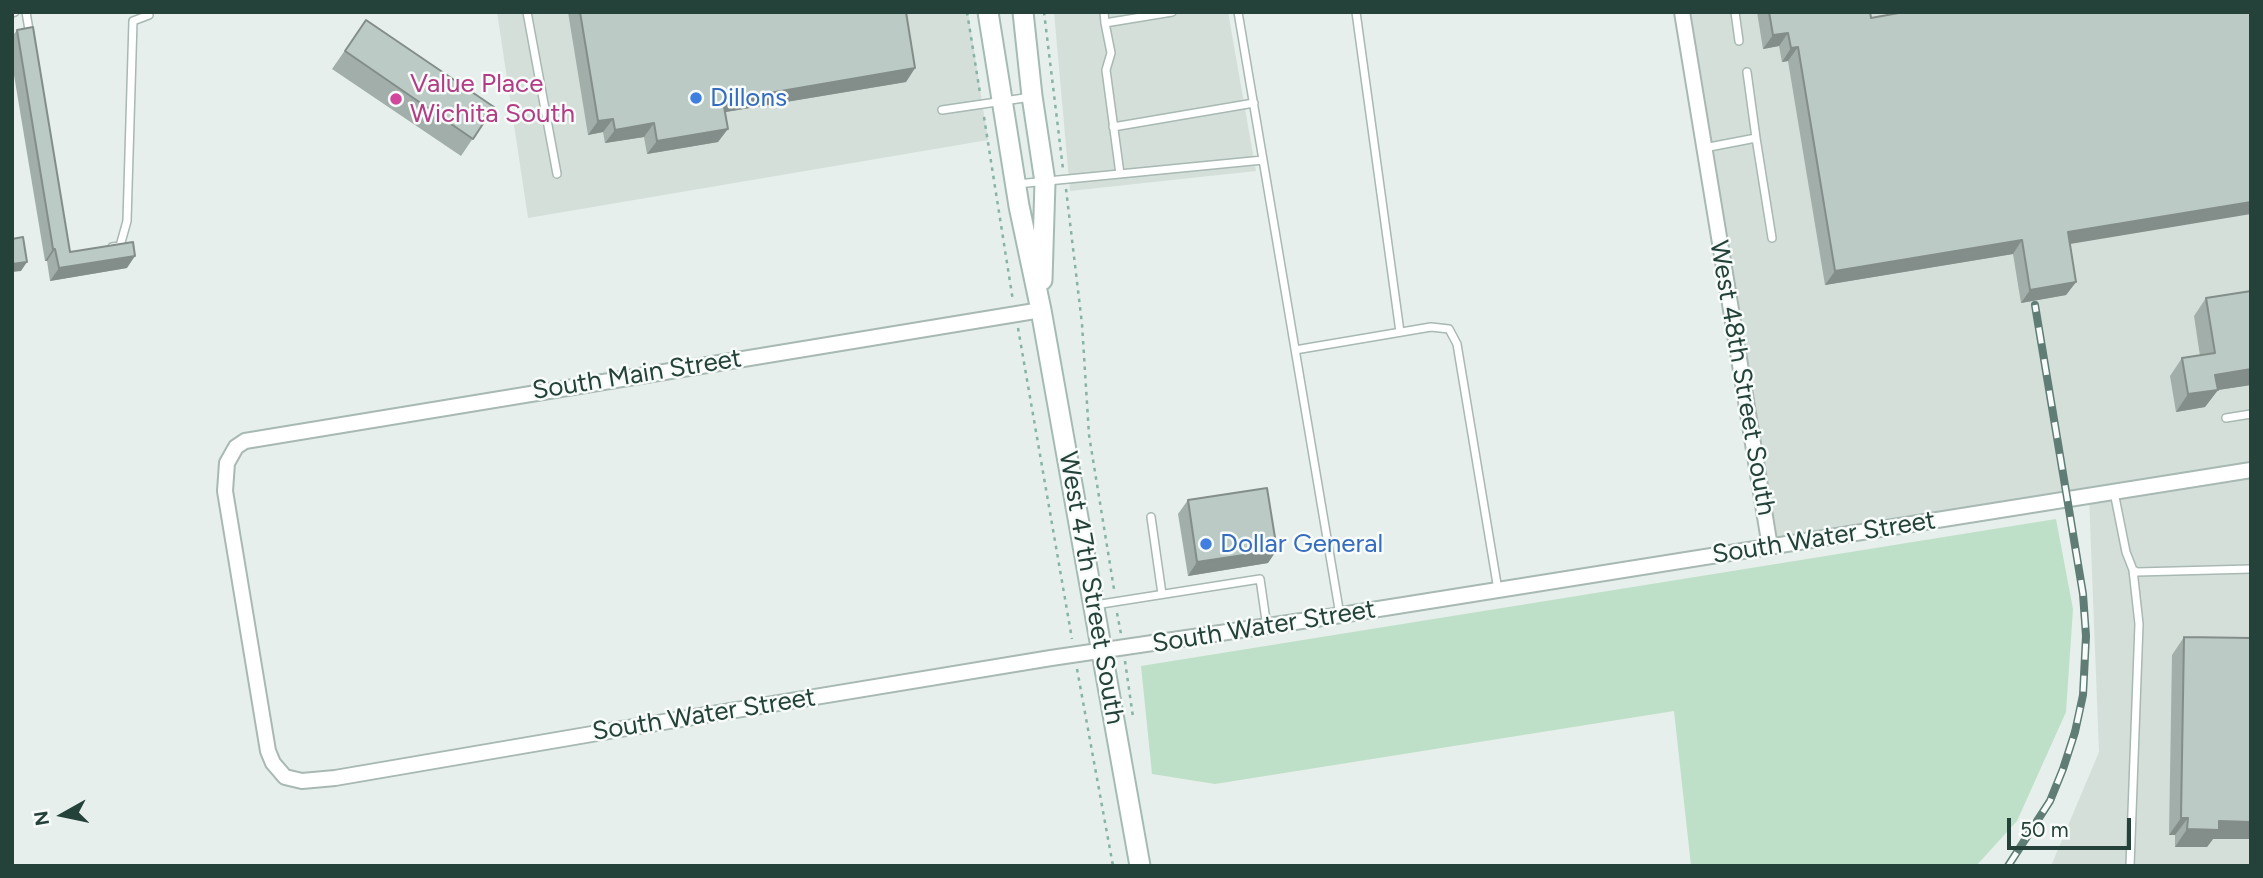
<!DOCTYPE html>
<html>
<head>
<meta charset="utf-8">
<style>
	body { margin:0 }
	#map { position:relative; width:2263px; height:878px; overflow:hidden; background:#e6efeb; font-family:Figtree,sans-serif }
	canvas { display:block }
	.frame { position:absolute; inset:0; border:14px solid #24423a; pointer-events:none }
	.north { position:absolute; left:28px; top:780px; width:70px; height:70px; -webkit-text-stroke:5px #f7fbf9; paint-order:stroke; rotate:261deg; font-size:19px; font-weight:700; line-height:28px; text-align:center; color:#24423a }
	.north::after { content:''; display:block; margin:auto; width:24px; height:32px; background:#24423a; clip-path:polygon(50% 0,100% 100%,50% 72%,0 100%) }
	.scale { position:absolute; left:2007px; top:818px; width:124px; height:32px; box-sizing:border-box; border:4px solid #24423a; border-top:0; padding-left:9px; font-size:21px; line-height:24px; white-space:nowrap; color:#24423a; -webkit-text-stroke:5px #f7fbf9; paint-order:stroke }
</style>
</head>
<body>
<div id="map">
<canvas width="2263" height="878"></canvas>
<div class="frame"></div>
<div class="north">N</div>
<div class="scale">50 m</div>
</div>
<script>
const context = document.querySelector('canvas').getContext('2d');
context.lineJoin = 'round';
function fillPath(path, color) { context.fillStyle = color; context.fill(path, 'evenodd'); }
const shape = rows => new Path2D(rows.map(r => 'M' + r).join(''));
function stroke(path, color, width, dash) { context.strokeStyle = color; context.lineWidth = width; context.lineCap = dash ? 'butt' : 'round'; context.setLineDash(dash || []); context.stroke(path); }
function drawText(font, color, halo, rows, align = 'center') {
  context.font = font + ' Figtree,sans-serif'; context.lineWidth = 5; context.setLineDash([]); context.textBaseline = 'middle'; context.strokeStyle = halo; context.fillStyle = color; for (const [text, x, y, turn = 0] of rows) {
    context.save(); context.translate(x, y); context.rotate((+turn || 0) * Math.PI / 180); context.textAlign = isNaN(turn) ? turn : align; if (halo) context.strokeText(text, 0, 0); context.fillText(text, 0, 0); context.restore();
  }
}
fillPath(shape([
	[497,12,968,12,988,140,528,218],
	[1054,12,1228,12,1256,171,1070,191],
	[1683,12,2251,12,2251,866,2051,866,2099,752,2089,496,1770,547]
]), '#d4dfda');
fillPath(shape([
	[2056,519,2073,609,2066,712,2017,821,1976,866,1691,866,1674,711,1215,784,1152,774,1141,666]
]), '#bfe0c8');
const lane = shape([
	[26,12,30,36],
	[527,12,557,174],
	[1104,12,1105,23,1172,12],
	[1238,12,1340,615],
	[1356,12,1400,332],
	[1735,12,1739,41],
	[12,13,15,12],
	[1105,23,1111,53,1106,70,1120,174],
	[942,110,1031,97],
	[1113,127,1254,103],
	[1756,138,1772,238],
	[1704,148,1756,138,1747,72],
	[1017,184,1263,160],
	[112,247,120,246,127,221,133,21,149,15],
	[1295,350,1431,327,1449,329,1457,344,1498,590],
	[2226,418,2251,414],
	[2114,492,2126,552,2133,570,2137,572,2251,569],
	[1151,517,1162,594],
	[1095,605,1260,579,1267,627],
	[2130,866,2139,624,2133,570]
]);
const street = shape([
	[1682,12,1770,547],
	[1041,310,245,441,236,447,227,463,225,491,268,751,273,763,285,777,302,781,335,778,621,729,1051,658,1322,618,2251,470]
]);
const secondary = shape([
	[988,12,1019,206,1041,310,1140,866],
	[1023,12,1032,96,1045,182,1042,280]
]);
stroke(lane, '#a8b8b2', 10);
stroke(street, '#a8b8b2', 18);
stroke(secondary, '#a4bbb3', 23);
stroke(shape([
	[967,12,980,93],
	[1044,12,1063,169],
	[984,117,1013,301],
	[1066,189,1082,324,1089,435,1114,589],
	[1018,328,1072,639],
	[1117,613,1121,634],
	[1125,661,1133,717],
	[1077,669,1113,866]
]), '#86b3a5', 2.5, [3.5, 5]);
stroke(lane, '#fff', 7);
stroke(street, '#fff', 14);
stroke(secondary, '#fff', 19);
const rail = shape([
	[2008,866,2050,801,2063,769,2075,732,2083,695,2086,636,2083,594,2035,305]
]);
stroke(rail, '#5f7d75', 8);
stroke(rail, '#f7fbf9', 5, [16]);
fillPath(shape([
	[568,12,906,12,915,68,906,82,725,112,718,142,647,154,644,137,605,143,603,132,588,135],
	[1757,12,1870,12,1871,18,2069,244,2076,282,2066,295,2021,303,2013,254,1825,285,1788,61,1782,62,1779,46,1763,49],
	[366,20,494,107,461,156,332,69],
	[17,30,70,252,127,268,50,281,47,261,45,261,12,63,12,37],
	[2251,291,2251,385,2218,390,2205,407,2176,412,2170,376,2182,358,2200,356,2194,316,2206,298],
	[1188,500,1268,563,1188,576,1178,514],
	[2184,637,2251,638,2251,839,2213,839,2207,847,2175,847,2175,835,2169,835,2172,655]
]), '#a1aea9');
fillPath(shape([
	[1788,33,1779,46,1763,49,1773,35],
	[1798,47,1788,61,1782,62,1791,48],
	[915,68,906,82,714,114,723,101],
	[613,119,603,132,588,135,598,121],
	[654,123,644,137,605,143,615,130],
	[728,129,718,142,647,154,657,141],
	[2251,202,2251,214,2058,246,2068,232],
	[2022,240,2013,254,1825,285,1835,271],
	[53,249,55,249,47,261,45,261],
	[135,256,127,268,50,281,59,268],
	[27,262,21,271,12,272,12,264],
	[2076,282,2066,295,2021,303,2030,290],
	[2251,369,2251,385,2218,390,2205,407,2176,412,2188,394,2215,375],
	[1277,550,1268,563,1188,576,1197,562],
	[2181,818,2188,818,2175,835,2169,835],
	[2219,821,2251,822,2251,839,2213,839,2207,847,2175,847,2187,829]
]), '#838d89');
const building = shape([
	[580,12,906,12,915,68,723,101,728,129,657,141,654,123,615,130,613,119,598,121,580,12],
	[1769,12,1870,12,1871,18,1904,12,2251,12,2251,202,2068,232,2076,282,2030,290,2022,240,1835,271,1798,47,1791,48,1788,33,1773,35,1769,12],
	[366,20,494,107,473,139,345,51,366,20],
	[33,27,70,252,133,242,135,256,59,268,55,249,53,249,17,30,33,27],
	[23,237,27,262,12,264,12,239,23,237],
	[2251,291,2251,369,2215,375,2218,390,2188,394,2182,358,2215,353,2206,298,2251,291],
	[1267,488,1277,550,1197,562,1188,500,1267,488],
	[2184,637,2251,638,2251,822,2219,821,2219,830,2187,829,2188,818,2181,818,2184,637]
]);
fillPath(building, '#bbcac4');
stroke(building, '#838d89', 2);
for (const [x, y, r, color] of [
	[696,98,7,"#3f7fe0"],
	[396,99,7,"#d1479c"],
	[1206,544,7,"#3f7fe0"]
]) { const dot = new Path2D(); dot.arc(x, y, r, 0, 2 * Math.PI); context.fillStyle = color; context.fill(dot); stroke(dot, '#f7fbf9', 2.5); }
drawText('26px', '#b23c85', '#f7fbf9', [
	["Value Place",410,84],
	["Wichita South",410,114]
], 'left');
drawText('26px', '#366cbe', '#f7fbf9', [
	["Dillons",710,98],
	["Dollar General",1220,544]
], 'left');
drawText('26px', '#24423a', '#f7fbf9', [
	["South Main Street",637,375,-9],
	["West 48th Street South",1742,378,80],
	["South Water Street",1824,538,-9],
	["West 47th Street South",1091,588,80],
	["South Water Street",1264,627,-9],
	["South Water Street",704,715,-9]
]);
</script>
</body>
</html>
